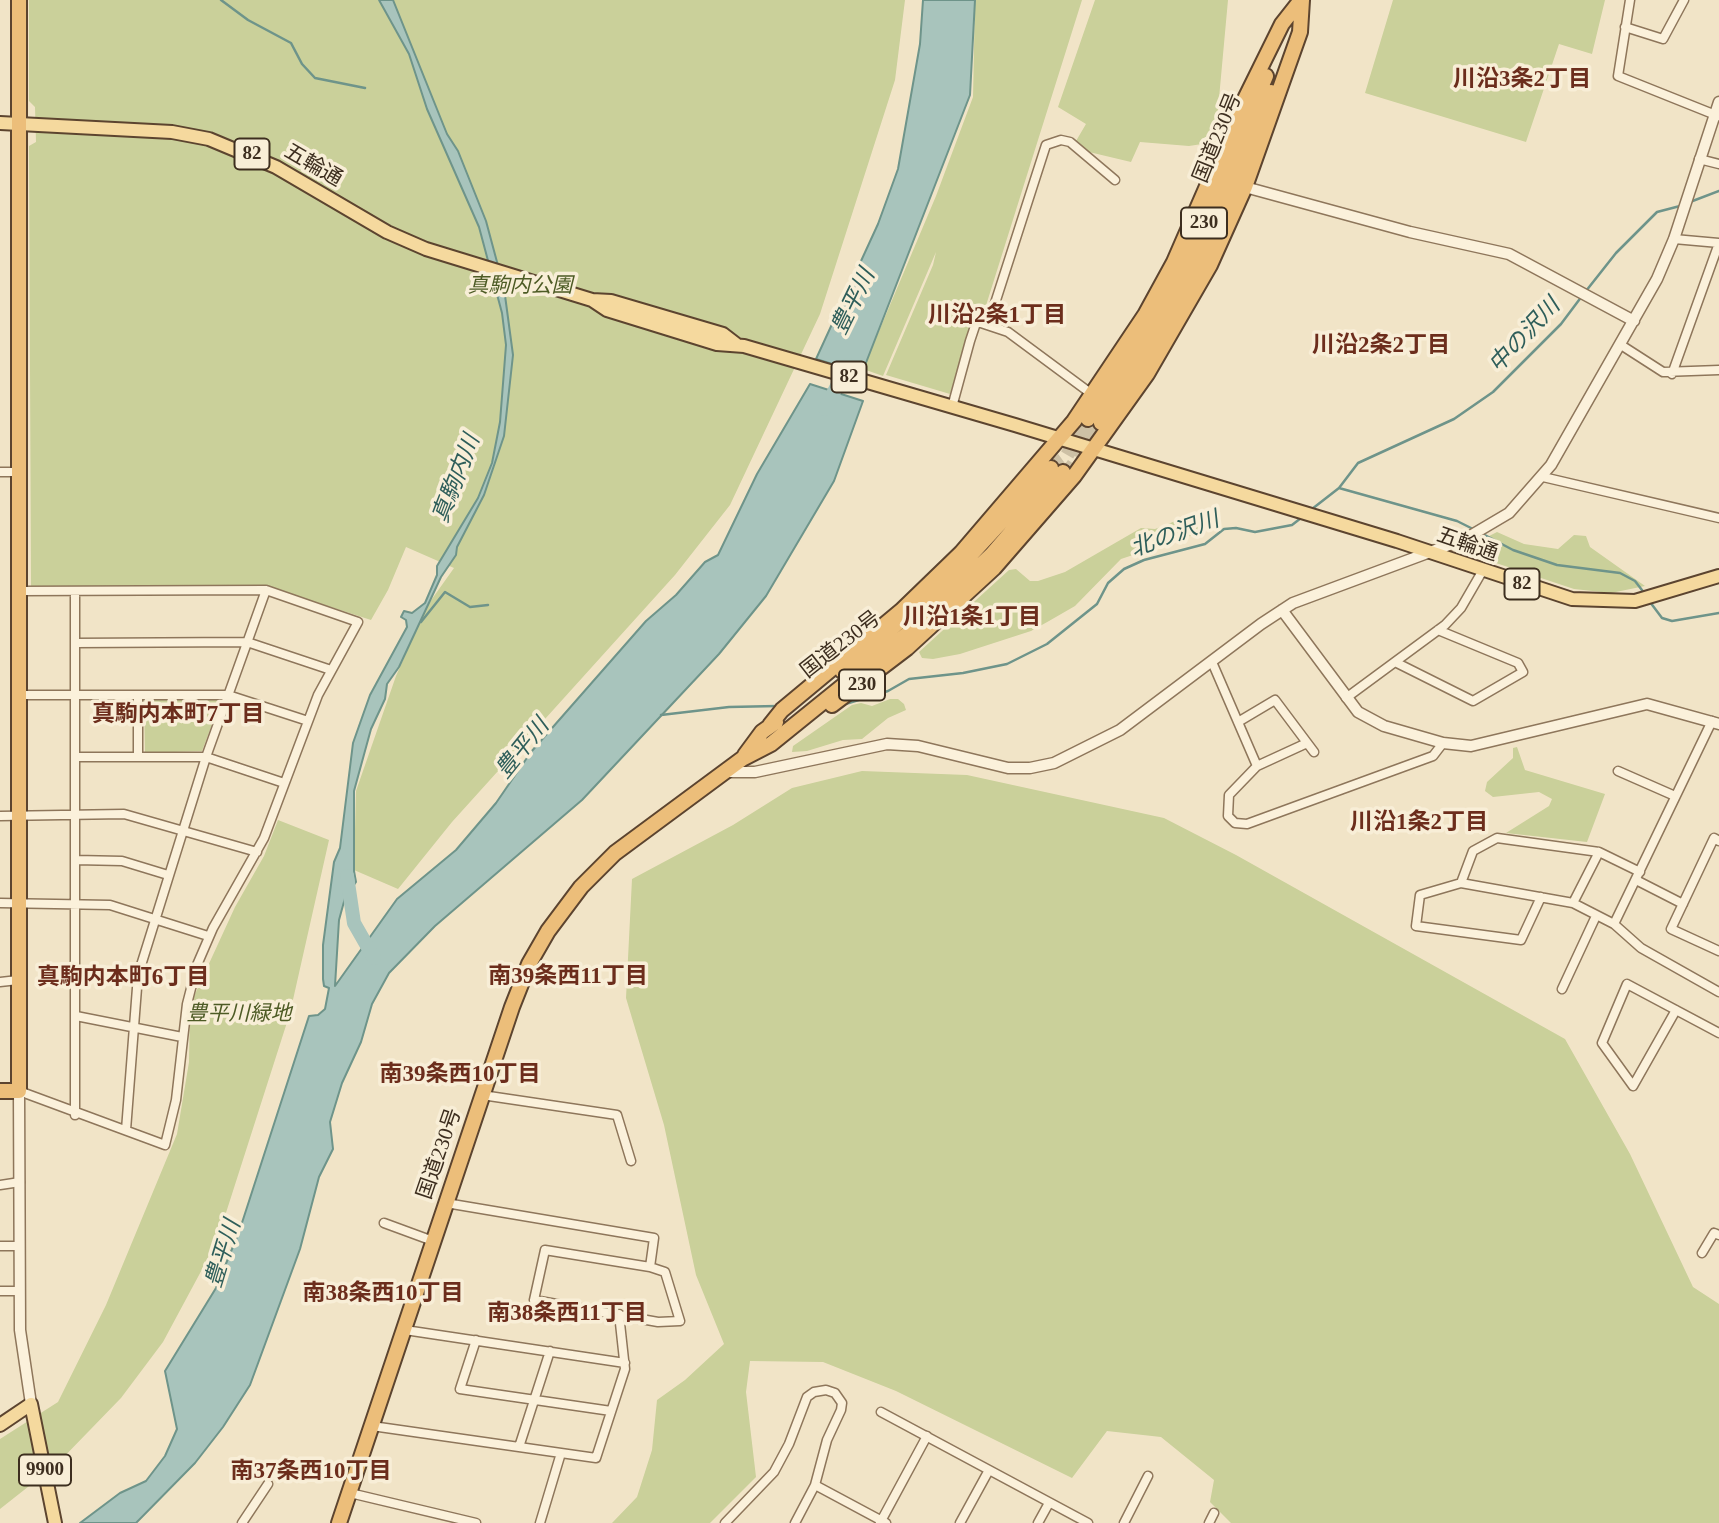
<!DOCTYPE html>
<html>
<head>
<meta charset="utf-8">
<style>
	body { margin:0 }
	canvas { display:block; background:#f1e4c7 }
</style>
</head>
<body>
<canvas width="1719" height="1523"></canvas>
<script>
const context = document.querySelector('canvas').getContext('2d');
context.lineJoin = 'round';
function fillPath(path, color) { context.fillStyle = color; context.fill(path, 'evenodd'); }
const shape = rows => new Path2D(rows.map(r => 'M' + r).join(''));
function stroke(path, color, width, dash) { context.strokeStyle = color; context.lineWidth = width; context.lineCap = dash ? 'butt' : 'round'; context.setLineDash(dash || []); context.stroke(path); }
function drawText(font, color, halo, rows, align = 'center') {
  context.font = font + ' "Times New Roman","Noto Sans JP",serif'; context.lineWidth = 7; context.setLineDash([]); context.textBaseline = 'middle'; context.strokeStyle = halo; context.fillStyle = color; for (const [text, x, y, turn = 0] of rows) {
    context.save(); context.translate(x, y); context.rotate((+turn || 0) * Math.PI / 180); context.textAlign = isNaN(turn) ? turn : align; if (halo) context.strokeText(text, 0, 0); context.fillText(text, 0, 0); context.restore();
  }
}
fillPath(shape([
	[29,0,905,0,895,80,820,314,730,505,675,575,452,822,398,889,354,870,356,791,396,676,427,606,454,568,406,547,388,590,371,620,266,586,31,586,29,146,36,142,35,107,29,101],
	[975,0,1082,0,983,315,974,314,950,394,886,375,933,265,936,252,883,376,863,369,936,196,973,97],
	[1095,0,1228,0,1215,142,1189,146,1140,142,1131,162,1089,152,1076,141,1086,124,1058,107],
	[1393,0,1605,0,1592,54,1559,44,1526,142,1365,93],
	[1188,516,1206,516,1211,519,1210,526,1199,533,1121,559,1075,606,1049,621,1031,631,960,654,933,659,922,658,919,652,1009,570,1016,569,1030,581,1038,581,1065,572,1141,528,1155,529],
	[1497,532,1524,544,1558,549,1574,535,1586,536,1590,547,1645,586,1611,593,1574,589,1460,551],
	[890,699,898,699,904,704,906,710,888,718,862,739,843,740,807,751,792,752,793,746,852,705,861,703,872,706],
	[144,700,218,700,220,703,202,751,145,753],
	[1517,747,1525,770,1605,794,1587,842,1506,833,1549,806,1552,799,1539,792,1493,797,1485,791,1487,782,1513,758,1513,748],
	[862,771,967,775,1164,818,1236,855,1565,1039,1630,1154,1693,1287,1719,1304,1719,1523,1231,1523,1210,1502,1214,1480,1161,1437,1107,1431,1072,1478,896,1391,823,1362,750,1361,746,1392,756,1477,710,1523,612,1523,637,1497,652,1450,657,1400,685,1380,724,1344,696,1275,664,1125,626,998,632,879,733,825,792,788],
	[278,820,329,840,290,1013,224,1219,206,1262,163,1342,121,1398,57,1464,0,1509,0,1439,58,1402,106,1305,177,1134,189,1062,190,1005,235,907,264,856]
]), '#cad09a');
const water = shape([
	[379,0,393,0,447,134,458,151,486,221,504,288,513,355,504,436,484,495,457,547,456,555,441,577,399,667,387,684,385,699,371,729,354,791,354,871,356,882,345,898,339,920,335,986,397,899,456,850,496,803,531,752,646,621,676,595,705,562,718,555,757,474,810,384,863,401,834,481,766,596,719,654,582,800,435,926,389,973,372,1004,361,1042,342,1083,330,1122,333,1149,319,1177,300,1249,250,1385,223,1427,195,1463,136,1523,80,1523,120,1493,146,1481,165,1456,177,1429,165,1371,216,1288,239,1232,309,1016,318,1015,325,1009,329,988,324,986,323,979,323,945,334,862,340,848,353,743,370,695,407,627,406,620,401,617,404,611,412,613,425,603,437,575,437,566,478,498,492,463,500,422,506,345,502,313,479,227,427,109,409,54,379,0],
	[923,0,975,0,970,95,862,373,816,359,878,224,898,169,920,44,923,0]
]);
fillPath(water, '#a8c4bc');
stroke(water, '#6e948a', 2);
stroke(shape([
	[221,0,248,20,291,43,302,64,315,78,365,88],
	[1690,202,1719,191],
	[1586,291,1616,253,1657,212,1680,206],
	[1339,488,1457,521,1475,530],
	[1312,509,1339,488,1358,463,1454,419,1493,392,1561,324,1582,296],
	[1481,533,1513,550,1557,565,1620,573,1635,581,1645,594],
	[1650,602,1662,618,1672,621,1719,613],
	[421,622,445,592,470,607,488,605],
	[839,706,888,691,909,679,963,673,1007,664,1047,644,1097,604,1108,583,1124,569,1144,560,1205,544,1224,529,1236,528,1255,532,1292,525,1301,518],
	[661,715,729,707,777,706]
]), '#6e948a', 2.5);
stroke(shape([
	[825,409,848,365],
	[347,876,354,923,374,958]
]), '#a8c4bc', 14);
stroke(shape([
	[1051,468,1066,457,1088,419],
	[1063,472,1071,468,1101,423]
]), '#cdc0a5', 14, [14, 7]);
const minor = shape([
	[1630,0,1618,76,1718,116],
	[1625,27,1663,39,1684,0],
	[1699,159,1719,164],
	[1674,239,1719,243],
	[988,325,1046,145,1061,140,1070,142,1115,180],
	[1621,345,1663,372,1719,370],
	[1672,374,1719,243],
	[952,407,970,341,976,323,981,323,1008,332,1093,395],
	[0,472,19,472],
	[1543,477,1719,518],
	[75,591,75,1115],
	[75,643,247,642,331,670],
	[1212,662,1257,766,1229,795,1228,816,1235,823,1247,824,1433,756,1443,743],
	[1397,663,1473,701,1523,672,1518,663,1438,630],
	[20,695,228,695,308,721],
	[138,695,138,757],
	[1346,698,1445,625,1461,608,1483,570],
	[1238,722,1275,700,1314,752],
	[76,757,206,757,284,783],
	[1257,766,1307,743],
	[1618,771,1675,796],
	[0,816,124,814,257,852],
	[1719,841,1714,838,1671,929,1719,951],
	[76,860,122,861,168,875],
	[1636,880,1683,904],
	[1461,883,1573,903,1614,924,1712,721],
	[1541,897,1521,940,1416,926,1420,895,1461,883,1473,851,1497,838,1599,852,1640,872],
	[0,903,110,905,208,936],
	[1573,903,1599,852],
	[1614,924,1641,948,1719,992],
	[0,982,18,980],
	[1562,989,1596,916],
	[1676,1010,1633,1086,1602,1043,1627,984,1719,1033],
	[76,1016,182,1037],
	[19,1091,165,1145,176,1100,187,1004,197,965,213,928,264,838,318,695,358,622,266,590,20,591],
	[482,1095,617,1115,631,1161],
	[126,1130,138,975,206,757,266,590],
	[0,1185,20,1182],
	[446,1203,654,1238,650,1267],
	[384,1223,433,1241],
	[0,1246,20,1246],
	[545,1250,650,1267,665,1272,680,1321,658,1322,534,1300,545,1250],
	[1702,1253,1714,1233,1719,1235],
	[0,1291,20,1291],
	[405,1330,625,1363],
	[476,1340,460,1389,611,1411],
	[881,1412,1088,1523],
	[372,1426,596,1458,625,1369,619,1314],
	[519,1447,550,1351],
	[815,1485,886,1523],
	[350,1493,476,1523],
	[242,1523,268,1484],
	[540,1523,561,1453],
	[725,1523,774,1472,789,1444,807,1397,814,1392,826,1390,835,1393,842,1403,841,1410,827,1440,815,1485,795,1523],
	[880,1523,927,1436],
	[960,1523,989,1470],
	[1038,1523,1049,1503],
	[1124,1523,1148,1476],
	[1209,1523,1214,1513]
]);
const tertiary = shape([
	[1245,187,1410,232,1509,254,1634,321],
	[1282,610,1358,712,1384,726,1443,743,1471,746,1647,704,1719,724],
	[725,772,755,772,887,744,918,746,1008,768,1030,768,1054,763,1120,730,1261,624,1293,603,1465,539,1509,513,1551,465,1657,279,1674,239,1719,102],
	[19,1091,20,1330,31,1404]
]);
const primary = shape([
	[0,123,172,132,209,139,276,167,387,232,426,249,592,300,611,301,723,334,736,344],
	[592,300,607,310,717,344,744,346,1015,425,1397,541,1572,599,1635,601,1719,576],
	[0,1425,31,1404,55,1523]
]);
const trunk = shape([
	[1088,419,1131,356,1193,246,1266,76],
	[1101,423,1149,350,1200,259,1271,92],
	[842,671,946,582,1051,468],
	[832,705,907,648,994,568,1074,476,1147,374,1210,265,1245,187,1300,32,1302,0],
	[770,725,782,710,901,611,961,553,1074,421,1145,315,1174,262,1245,99,1282,24,1301,0],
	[745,755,762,732,776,722],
	[0,1091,19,1091,19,0],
	[339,1523,512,1007,529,964,548,931,581,887,615,853,742,759,771,744,912,630,992,554,1063,472]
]);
stroke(minor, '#8e765b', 11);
stroke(tertiary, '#8e765b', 13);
stroke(primary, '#5c442f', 16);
stroke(trunk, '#5c442f', 18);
stroke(minor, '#fbf1db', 8);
stroke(tertiary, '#fbf1db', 10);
stroke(primary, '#f5d99e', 12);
stroke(trunk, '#ecbe7a', 14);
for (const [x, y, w] of [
	[252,154,35],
	[1204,223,46],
	[849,377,35],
	[1522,584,35],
	[862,685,46],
	[45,1470,52]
]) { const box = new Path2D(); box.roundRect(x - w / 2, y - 15.5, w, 31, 5); context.fillStyle = '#f8eed7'; context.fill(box); stroke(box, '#3d2e1f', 2); }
drawText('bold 19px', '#3d2e1f', null, [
	["82",252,154],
	["230",1204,223],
	["82",849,377],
	["82",1522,584],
	["230",862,685],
	["9900",45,1470]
]);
drawText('21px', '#3d2e1f', '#f8eed7', [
	["国道230号",1218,138,-68],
	["五輪通",313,166,30],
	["五輪通",1467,545,19],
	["国道230号",841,645,-38],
	["国道230号",440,1154,-71]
]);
drawText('italic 21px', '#4d5b25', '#f8eed7', [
	["真駒内公園",520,286],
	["豊平川緑地",239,1014]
]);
drawText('bold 23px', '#6c2d1c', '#f8eed7', [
	["川沿3条2丁目",1522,80],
	["川沿2条1丁目",997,316],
	["川沿2条2丁目",1381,346],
	["川沿1条1丁目",972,618],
	["真駒内本町7丁目",178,715],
	["川沿1条2丁目",1419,823],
	["南39条西11丁目",568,977],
	["真駒内本町6丁目",123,978],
	["南39条西10丁目",460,1075],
	["南38条西10丁目",383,1294],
	["南38条西11丁目",567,1314],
	["南37条西10丁目",311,1472]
]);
drawText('italic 23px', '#2e5e5a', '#f8eed7', [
	["豊平川",854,302,-64],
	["中の沢川",1525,336,-47],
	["真駒内川",457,479,-69],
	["北の沢川",1175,535,-20],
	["豊平川",523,749,-51],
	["豊平川",224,1254,-73]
]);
</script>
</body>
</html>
